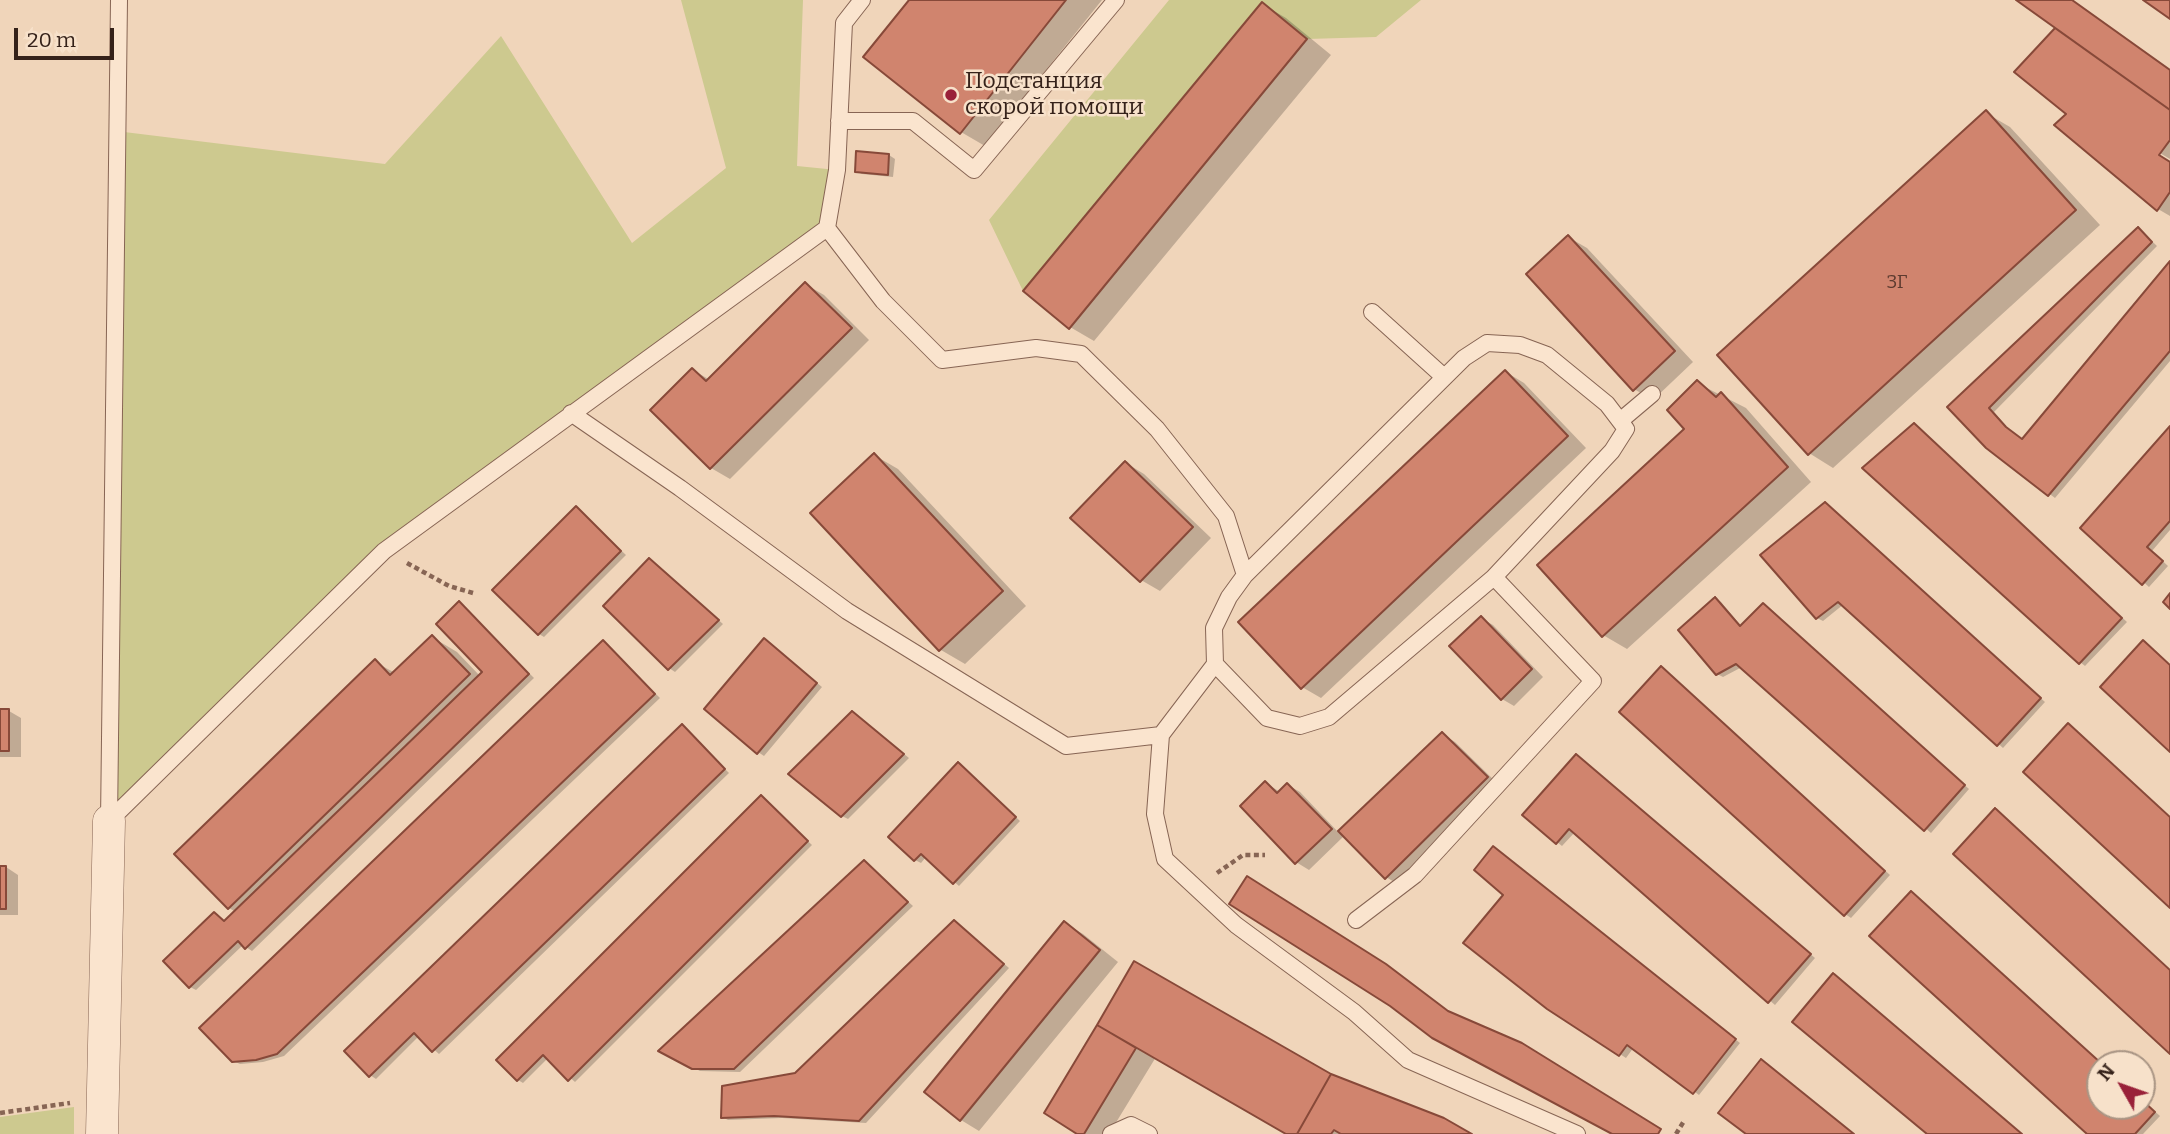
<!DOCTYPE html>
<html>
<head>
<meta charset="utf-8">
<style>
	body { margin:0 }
	#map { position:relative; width:2170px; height:1134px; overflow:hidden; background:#f0d5ba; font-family:Bitter,serif }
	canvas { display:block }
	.north { position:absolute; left:2086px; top:1050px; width:70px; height:70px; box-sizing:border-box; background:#f7e1ca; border:2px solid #a99584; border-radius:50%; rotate:310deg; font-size:19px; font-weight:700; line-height:28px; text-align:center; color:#35221a }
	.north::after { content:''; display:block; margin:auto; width:24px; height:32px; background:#992139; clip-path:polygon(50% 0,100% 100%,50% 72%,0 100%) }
	.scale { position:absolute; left:14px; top:28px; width:100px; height:32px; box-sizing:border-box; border:4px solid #35221a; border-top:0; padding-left:9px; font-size:21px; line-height:24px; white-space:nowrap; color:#35221a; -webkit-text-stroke:5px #f7e1ca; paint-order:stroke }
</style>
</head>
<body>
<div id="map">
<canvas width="2170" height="1134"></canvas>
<div class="north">N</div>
<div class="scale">20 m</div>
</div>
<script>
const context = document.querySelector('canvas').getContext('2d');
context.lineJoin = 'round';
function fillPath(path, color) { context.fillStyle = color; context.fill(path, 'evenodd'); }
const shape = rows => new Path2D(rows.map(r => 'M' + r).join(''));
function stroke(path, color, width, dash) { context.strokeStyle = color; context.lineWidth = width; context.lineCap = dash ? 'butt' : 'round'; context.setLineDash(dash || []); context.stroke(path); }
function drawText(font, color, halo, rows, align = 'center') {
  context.font = font + ' Bitter,serif'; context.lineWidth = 5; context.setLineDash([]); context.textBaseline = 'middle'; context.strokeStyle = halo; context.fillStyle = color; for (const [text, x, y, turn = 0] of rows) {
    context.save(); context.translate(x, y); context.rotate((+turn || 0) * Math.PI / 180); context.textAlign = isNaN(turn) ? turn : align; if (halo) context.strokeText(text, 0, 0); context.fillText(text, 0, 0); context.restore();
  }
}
fillPath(shape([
	[681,0,803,0,797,166,837,170,827,228,384,551,109,821,116,131,385,164,501,36,632,243,726,168],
	[1169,0,1421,0,1376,37,1307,39,1261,2,1023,291,989,220],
	[74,1107,74,1134,0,1134,0,1117]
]), '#cdc98f');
fillPath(shape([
	[911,0,1102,0,985,146,961,132],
	[2019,0,2070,0,2170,71,2170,159,2153,149,2151,152,2170,163,2170,216,2158,209,2069,114,2017,72,2057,27],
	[1262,4,1286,18,1331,55,1094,341,1070,327],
	[1986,113,2010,127,2100,225,1833,468,1809,453],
	[858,153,889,155,895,159,893,177,862,174,856,171],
	[2139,229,2157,246,1994,412,2012,433,2023,440,2170,264,2170,361,2055,498,1987,447,1950,407],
	[1568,237,1587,248,1693,362,1653,400,1634,389],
	[805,284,824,295,869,340,730,479,711,468,652,410,693,370,710,380],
	[1506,372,1524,383,1586,448,1321,698,1302,687],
	[1697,383,1746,408,1811,482,1627,649,1603,635,1687,430],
	[1914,425,2127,622,2085,666,2080,662],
	[2170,429,2170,530,2152,551,2168,566,2149,587,2083,528],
	[874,455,898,469,1026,606,965,664,941,650,812,513],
	[1126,463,1144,474,1211,538,1160,591,1141,580],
	[576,508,626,555,544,637,539,634],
	[1831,508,2045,702,2003,748,1844,604,1823,621,1817,618],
	[655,564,723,624,675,672,669,668],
	[1716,599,1721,602,1742,627,1769,609,1969,789,1931,833,1742,667,1723,677,1717,674],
	[459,603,534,678,252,951,243,945,196,990,190,987,165,961,215,914,225,922,236,912,229,908,375,662,395,673,432,637,457,652,480,676,485,672],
	[1481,618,1493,625,1543,677,1514,706,1502,699],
	[603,642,660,698,284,1056,263,1062,240,1064,233,1061],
	[770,644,822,687,764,756,758,752],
	[1667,672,1890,875,1851,918,1845,914],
	[0,711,9,711,21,718,21,757,0,757],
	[858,717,909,758,848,819,842,816],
	[682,726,729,773,439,1054,419,1036,376,1079,370,1075],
	[1442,734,1455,742,1499,785,1399,885,1386,877,1345,835,1309,870,1296,862,1266,783,1280,792,1288,785,1300,792,1339,833],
	[1583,760,1815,958,1775,1005,1575,832,1562,846,1557,842],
	[964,768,1020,821,959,886,926,857,921,863,915,860],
	[761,797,812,845,575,1082,548,1058,523,1083,518,1080],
	[1499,851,1740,1043,1699,1095,1634,1047,1626,1058,1548,1007,1506,895],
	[864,862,913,906,740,1072,700,1071,661,1051],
	[0,867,6,867,18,875,18,915,0,915],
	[1912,893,2102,1064,2100,1064,2100,1106,2142,1106,2142,1100,2160,1116,2143,1134,2089,1134],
	[955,922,1009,968,866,1123,782,1118,728,1120,722,1117,796,1075],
	[1065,923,1083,934,1118,962,979,1131,961,1120],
	[1135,964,1330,1076,1468,1134,1288,1134,1156,1057,1109,1134,1080,1134,1046,1113]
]), '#0003');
const building = shape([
	[909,0,1066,0,960,134,863,57,909,0],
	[2016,0,2072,0,2170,70,2170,110,2016,0],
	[2143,0,2170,0,2170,19,2143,0],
	[1262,2,1307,39,1069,329,1023,291,1262,2],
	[2055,28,2170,110,2170,140,2159,155,2170,162,2170,192,2157,211,2054,125,2066,114,2014,72,2055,28],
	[1986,110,2076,210,1808,455,1717,355,1986,110],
	[856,151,889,154,888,175,855,172,856,151],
	[2138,227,2152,242,1989,408,2006,427,2022,439,2170,261,2170,351,2048,496,1986,448,1947,407,2138,227],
	[1568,235,1675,351,1633,391,1526,274,1568,235],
	[805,282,852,328,710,469,650,410,692,368,706,381,805,282],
	[1505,370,1568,436,1301,689,1238,622,1505,370],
	[1697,380,1716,397,1721,392,1788,467,1602,637,1537,565,1684,429,1667,410,1697,380],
	[1914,423,2122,618,2079,664,1862,468,1914,423],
	[2170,426,2170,521,2147,547,2163,561,2142,585,2080,528,2170,426],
	[874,453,1003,591,939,651,810,513,874,453],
	[1125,461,1193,527,1140,582,1070,518,1125,461],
	[1825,502,2041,698,1997,746,1838,602,1816,619,1760,555,1825,502],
	[576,506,621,551,538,635,492,590,576,506],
	[649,558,719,620,668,670,603,606,649,558],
	[2170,593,2170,609,2163,602,2170,593],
	[1715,597,1740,626,1763,603,1965,785,1924,831,1736,664,1716,675,1678,630,1715,597],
	[459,601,529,674,245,949,238,941,189,988,163,961,214,912,224,921,482,672,436,624,459,601],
	[1481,616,1532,669,1501,700,1449,646,1481,616],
	[432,635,470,674,228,909,174,854,375,659,390,675,432,635],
	[764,638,817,683,757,754,704,709,764,638],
	[603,640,655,694,277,1054,256,1060,232,1062,199,1028,603,640],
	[2143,640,2170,665,2170,752,2100,687,2143,640],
	[1661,666,1885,871,1844,916,1619,712,1661,666],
	[0,709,9,709,9,751,0,751,0,709],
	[852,711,904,754,841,817,788,774,852,711],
	[2068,723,2170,817,2170,908,2023,772,2068,723],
	[682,724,725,769,432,1052,414,1033,369,1077,344,1051,682,724],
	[1442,732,1488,777,1385,879,1338,831,1442,732],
	[1576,754,1811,954,1768,1003,1569,829,1556,844,1522,815,1576,754],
	[958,762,1016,817,953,884,921,854,914,861,888,837,958,762],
	[1265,781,1277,793,1287,783,1332,829,1295,864,1240,806,1265,781],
	[761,795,808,841,568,1081,543,1055,517,1081,496,1060,761,795],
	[1995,808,2170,970,2170,1054,1953,854,1995,808],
	[1493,846,1736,1039,1693,1094,1627,1045,1619,1056,1547,1009,1463,943,1503,895,1474,870,1493,846],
	[864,860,908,902,734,1069,692,1069,658,1051,864,860],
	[0,866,6,866,6,909,0,909,0,866],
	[1247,876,1386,964,1448,1011,1522,1043,1661,1129,1658,1134,1612,1134,1432,1038,1390,1006,1229,904,1247,876],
	[1911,891,2102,1064,2100,1064,2100,1106,2142,1106,2142,1100,2155,1112,2135,1134,2087,1134,1869,936,1911,891],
	[954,920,1004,964,859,1121,774,1116,721,1118,722,1086,795,1073,954,920],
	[1064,921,1100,950,960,1121,924,1092,1064,921],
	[1134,961,1331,1074,1297,1134,1286,1134,1097,1025,1134,961],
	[1833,973,2022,1134,1927,1134,1792,1022,1833,973],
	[1097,1025,1136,1048,1084,1134,1077,1134,1044,1113,1097,1025],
	[1761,1059,1854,1134,1746,1134,1718,1113,1761,1059],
	[1331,1074,1444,1118,1472,1134,1341,1134,1334,1130,1331,1134,1297,1134,1331,1074]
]);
fillPath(building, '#d0846e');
stroke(building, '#874939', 2);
const lane = shape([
	[839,121,913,121,974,170,1116,0],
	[827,228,837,170,844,23,862,0],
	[1372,312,1444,377],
	[571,413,680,488,847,611,1066,746,1161,735],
	[1620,421,1652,394],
	[1494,577,1612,451,1626,429,1607,404,1547,355,1520,345,1487,343,1464,358,1245,575,1229,597,1214,628,1215,664,1161,735,1155,814,1165,859,1236,925,1354,1012,1408,1060,1577,1134],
	[1215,664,1267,718,1300,726,1329,717,1494,577,1593,681,1415,875,1356,920],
	[109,821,384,551,827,228,883,301,942,360,1036,348,1081,354,1157,429,1226,516,1245,575],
	[109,821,119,0],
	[1111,1134,1131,1125,1149,1134]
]);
const street = shape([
	[102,1134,109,821]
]);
stroke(lane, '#876554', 18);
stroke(street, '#876554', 33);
stroke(shape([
	[407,563,449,586,473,593],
	[1217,873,1243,855,1265,855],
	[0,1113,70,1103],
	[1676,1134,1684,1121]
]), '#876554', 4.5, [5, 3.5]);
stroke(lane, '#fae4ce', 16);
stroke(street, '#fae4ce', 32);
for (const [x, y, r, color] of [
	[951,95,7,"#992139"]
]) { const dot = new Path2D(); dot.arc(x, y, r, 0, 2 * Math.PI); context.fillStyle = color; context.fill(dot); stroke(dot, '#f7e1ca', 2.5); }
drawText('19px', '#5c3a2f', null, [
	["3Г",1897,283]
]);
drawText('23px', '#35221a', '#f7e1ca', [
	["Подстанция",965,82],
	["скорой помощи",965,108]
], 'left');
</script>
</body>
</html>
